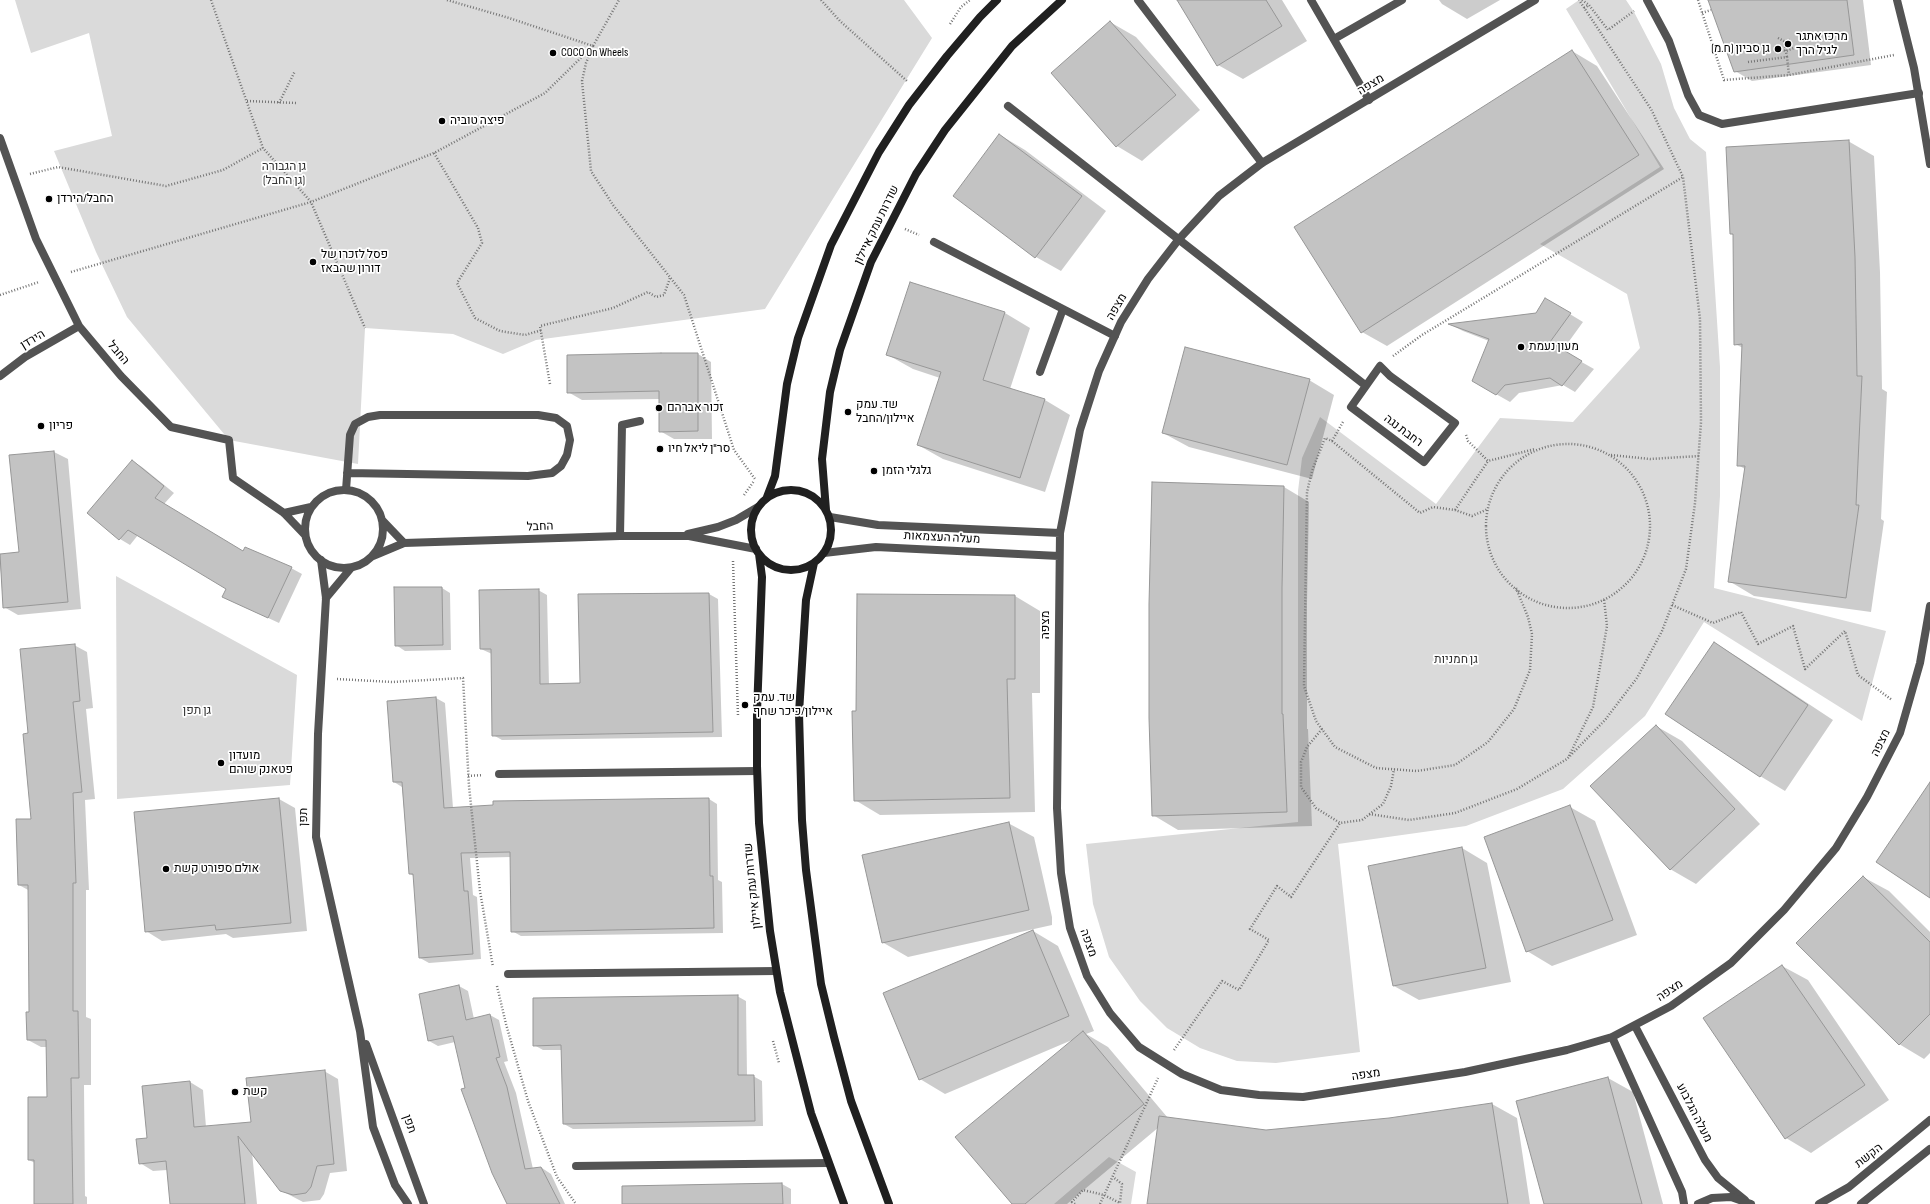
<!DOCTYPE html>
<html>
<head>
<meta charset="utf-8">
<style>
	body { margin:0 }
	canvas { display:block; background:#fff }
</style>
</head>
<body>
<canvas width="1930" height="1204"></canvas>
<script>
const context = document.querySelector('canvas').getContext('2d');
context.lineJoin = 'round';
function fillPath(path, color) { context.fillStyle = color; context.fill(path, 'evenodd'); }
const shape = rows => new Path2D(rows.map(r => 'M' + r).join(''));
function stroke(path, color, width, dash) { context.strokeStyle = color; context.lineWidth = width; context.lineCap = dash ? 'butt' : 'round'; context.setLineDash(dash || []); context.stroke(path); }
function drawText(font, color, halo, rows, align = 'center') {
  context.font = font + ' "Sofia Sans Condensed",Heebo,sans-serif'; context.lineWidth = 3.5; context.setLineDash([]); context.textBaseline = 'middle'; context.strokeStyle = halo; context.fillStyle = color; for (const [text, x, y, turn = 0] of rows) {
    context.save(); context.translate(x, y); context.rotate((+turn || 0) * Math.PI / 180); context.textAlign = isNaN(turn) ? turn : align; if (halo) context.strokeText(text, 0, 0); context.fillText(text, 0, 0); context.restore();
  }
}
fillPath(shape([
	[15,0,904,0,932,38,765,309,536,340,503,354,453,334,365,328,358,464,229,440,127,317,96,252,54,151,112,136,89,33,31,53],
	[1579,0,1626,0,1634,12,1661,64,1674,108,1690,139,1706,152,1720,367,1720,496,1714,588,1886,631,1862,721,1704,622,1645,716,1563,789,1466,826,1338,844,1360,1052,1276,1063,1237,1061,1200,1048,1167,1028,1140,1001,1109,957,1093,904,1086,844,1298,822,1298,491,1302,458,1320,417,1436,504,1500,418,1573,422,1640,348,1627,294,1540,244,1660,167,1566,9],
	[116,576,297,675,290,785,117,799],
	[1109,1157,1136,1172,1131,1204,1054,1204]
]), '#dadada');
fillPath(shape([
	[1178,0,1282,0,1307,41,1243,79,1218,65],
	[1439,0,1500,0,1467,19,1442,4],
	[1709,0,1863,0,1871,65,1752,81,1735,71],
	[1110,22,1136,37,1200,110,1142,161,1117,146,1052,73],
	[1572,51,1597,66,1664,169,1387,346,1362,332],
	[1000,135,1025,150,1106,211,1061,271,1036,257],
	[1848,141,1874,156,1880,272,1882,389,1887,392,1881,519,1884,521,1871,612,1754,596,1729,581,1745,469,1738,465,1743,348,1735,344,1734,235,1731,234],
	[911,283,1005,313,1030,328,1010,389,1045,400,1070,415,1045,492,943,459,918,445,940,378,913,369,888,355],
	[1545,299,1583,322,1562,351,1594,369,1575,392,1563,385,1519,393,1510,402,1473,381,1489,341,1463,331,1451,325,1536,313],
	[698,354,711,362,712,439,674,439,660,431,660,399,582,400,568,392],
	[1309,380,1334,395,1312,479,1189,447,1163,433],
	[54,452,68,459,81,609,18,615,4,607,0,564,0,555,20,553,10,456],
	[132,461,142,467,174,493,164,504,244,553,291,568,302,574,279,623,223,597,227,589,138,535,130,545,120,539],
	[1284,487,1309,502,1307,603,1307,729,1308,729,1312,826,1178,830,1153,815],
	[442,588,450,593,451,650,405,651,396,645],
	[538,590,547,595,549,685,581,684,709,594,718,599,722,737,502,740,493,735,492,654,481,649],
	[858,595,1015,596,1040,611,1040,693,1032,693,1035,812,880,815,855,800],
	[1714,643,1739,658,1833,720,1785,791,1760,776],
	[74,645,87,652,93,708,86,709,95,799,85,800,89,890,86,890,86,1017,91,1019,91,1085,84,1085,85,1196,87,1197,87,1204,35,1204,35,1163,29,1160,48,1098,47,1047,41,1047,28,1040,30,1013,30,891,19,885,32,820,29,734],
	[436,698,445,703,453,808,709,799,717,804,718,880,722,882,723,933,521,936,512,931,511,857,470,858,473,895,477,897,481,959,429,963,420,958,414,876,410,874,402,787,394,782,388,702],
	[1656,726,1682,741,1760,824,1696,884,1670,869],
	[279,799,295,808,307,931,233,938,226,934,162,941,146,931],
	[1570,807,1595,821,1637,935,1552,966,1527,951],
	[1008,823,1034,837,1052,917,1052,925,908,957,882,942],
	[1462,848,1487,863,1511,982,1419,1000,1394,986],
	[1863,877,1889,891,1930,932,1930,1053,1924,1059,1899,1044],
	[1033,931,1058,946,1094,1031,1086,1034,1108,1047,1168,1118,1275,1140,1492,1104,1517,1118,1530,1204,1148,1204,1159,1127,1067,1204,1013,1204,1072,1040,945,1094,920,1079],
	[1782,966,1808,980,1889,1100,1811,1153,1786,1138],
	[459,986,468,991,474,1019,490,1015,499,1020,508,1061,504,1062,516,1093,533,1169,542,1168,551,1174,565,1204,508,1204,466,1089,455,1042,438,1046,429,1041,420,994],
	[737,996,746,1001,747,1076,753,1076,762,1081,763,1126,573,1129,564,1124,562,1050,543,1050,534,1045],
	[324,1071,338,1079,347,1171,330,1173,324,1194,320,1200,303,1202,280,1190,252,1152,257,1204,171,1204,167,1170,153,1171,140,1163,149,1139,190,1082,203,1090,206,1127,252,1123],
	[1608,1078,1633,1092,1663,1204,1545,1204],
	[782,1184,791,1189,791,1204,623,1204,623,1187]
]), '#0003');
const building = shape([
	[1177,0,1266,0,1282,26,1217,66,1177,0],
	[1708,0,1847,0,1854,55,1734,72,1708,0],
	[1110,21,1176,95,1116,147,1051,73,1110,21],
	[1572,50,1639,155,1361,333,1294,227,1572,50],
	[999,134,1082,196,1035,258,953,196,999,134],
	[1849,140,1855,257,1857,376,1862,376,1856,505,1859,505,1846,598,1728,582,1745,466,1737,466,1742,344,1734,345,1733,234,1730,234,1726,147,1849,140],
	[910,282,1005,312,983,380,1045,399,1020,478,917,445,941,372,886,355,910,282],
	[1545,298,1571,313,1550,342,1582,361,1562,386,1550,378,1505,385,1496,395,1472,381,1489,339,1448,324,1536,313,1545,298],
	[1185,347,1310,379,1287,465,1162,433,1185,347],
	[661,353,698,353,698,431,659,432,659,391,567,393,567,355,661,353],
	[54,451,68,602,3,608,0,554,19,552,9,455,54,451],
	[132,460,164,486,155,498,243,551,245,547,292,567,268,618,222,597,226,589,128,530,119,540,87,513,132,460],
	[1152,482,1284,486,1282,588,1282,714,1283,714,1287,812,1152,816,1149,718,1149,604,1152,482],
	[394,587,442,587,443,645,395,646,394,587],
	[539,589,540,684,580,683,578,594,709,593,713,732,492,736,491,649,480,649,479,590,539,589],
	[857,594,1015,595,1015,679,1007,679,1010,798,854,801,852,711,856,711,857,594],
	[1714,642,1808,705,1760,777,1665,714,1714,642],
	[75,644,80,701,73,702,82,792,73,793,76,883,73,883,73,1011,78,1011,79,1078,71,1078,73,1204,34,1204,34,1160,28,1160,28,1097,47,1097,46,1040,27,1040,26,1012,29,1012,28,885,18,885,16,819,31,819,23,734,28,733,20,649,75,644],
	[436,697,444,808,493,805,493,801,709,798,710,876,713,876,714,928,511,932,510,852,461,853,464,891,468,891,473,954,419,958,413,874,409,874,402,782,393,782,387,701,436,697],
	[1656,725,1735,809,1670,870,1590,786,1656,725],
	[1930,782,1930,898,1876,862,1930,782],
	[279,798,291,923,216,930,215,925,145,932,134,812,279,798],
	[1570,805,1613,920,1526,952,1484,837,1570,805],
	[1009,822,1029,910,882,943,862,855,1009,822],
	[1462,847,1486,968,1393,986,1368,866,1462,847],
	[1863,876,1930,942,1930,1014,1899,1045,1796,943,1863,876],
	[1033,930,1069,1016,919,1080,883,993,1033,930],
	[1782,965,1865,1085,1785,1139,1703,1018,1782,965],
	[459,985,466,1020,490,1014,500,1057,496,1058,507,1087,525,1169,541,1167,560,1204,507,1204,492,1173,461,1089,465,1088,453,1036,428,1041,419,994,459,985],
	[738,995,738,1075,754,1075,755,1121,563,1124,561,1045,533,1046,533,998,738,995],
	[1083,1031,1144,1104,1025,1204,1012,1204,955,1137,1083,1031],
	[325,1070,334,1164,317,1166,311,1187,306,1193,293,1195,280,1191,238,1136,245,1204,170,1204,166,1161,139,1164,136,1139,147,1138,142,1086,190,1081,194,1127,251,1122,246,1078,325,1070],
	[1608,1077,1642,1204,1544,1204,1516,1101,1608,1077],
	[1492,1103,1508,1204,1147,1204,1159,1116,1266,1130,1389,1118,1492,1103],
	[782,1183,783,1204,622,1204,622,1186,782,1183]
]);
fillPath(building, '#c3c3c3');
stroke(building, '#979797', 1);
stroke(shape([
	[211,0,263,148,311,202,365,328],
	[447,0,509,18,593,46,586,63,582,81,591,171,613,205,684,295,734,450,755,479],
	[821,0,840,21,907,81],
	[1582,0,1589,5],
	[1698,0,1724,80,1789,75,1894,55],
	[1584,8,1589,5,1608,30,1634,11],
	[1702,13,1711,10],
	[950,24,961,7,970,0],
	[1778,38,1784,41,1790,40],
	[1784,41,1787,57],
	[1778,49,1786,51,1794,48],
	[1748,62,1787,57,1789,75],
	[247,101,296,103],
	[279,103,295,71],
	[434,153,478,228,482,243,457,283,475,318,500,331,525,335,542,330],
	[30,174,58,167,166,186,223,170,263,148],
	[905,229,919,235],
	[71,272,311,202,434,153,545,93,593,46,619,0],
	[0,295,39,282],
	[1393,356,1422,335,1683,177],
	[550,384,540,326,613,308,648,292,656,297,664,295,670,278],
	[1343,422,1332,441,1325,438,1312,471,1307,492,1304,686,1316,721,1335,747,1376,768,1417,771,1455,765,1488,742,1514,709,1530,670,1532,634,1528,617,1516,588],
	[1466,435,1468,441,1488,461,1535,449],
	[1332,441,1420,513,1433,507,1455,510,1472,516,1488,509],
	'1486 526a82 82 0 1 1 164 0a82 82 0 1 1-164 0Z',
	[1611,455,1650,459,1699,456],
	[744,495,754,481],
	[1455,510,1488,461],
	[733,561,738,716],
	[1672,605,1713,623,1741,612,1758,644,1793,626,1805,669,1845,631,1858,675,1892,700],
	[337,679,392,682,463,678,469,786,480,891,493,967],
	[1322,729,1307,747,1301,762,1301,787,1316,808,1340,823,1362,820,1383,804,1391,786,1394,769],
	[1569,756,1593,707,1607,626,1604,599],
	[468,776,483,775],
	[1369,814,1409,820,1455,813,1517,789,1567,759,1605,720,1637,678,1662,631,1686,569,1695,503,1701,422,1700,319,1683,177,1651,109,1579,0],
	[497,986,506,1024,528,1101,557,1177,576,1204],
	[773,1041,779,1063],
	[1174,1050,1222,981,1239,990,1269,940,1250,929,1277,886,1291,897,1340,823],
	[1075,1204,1072,1202,1083,1190,1104,1195,1120,1203,1122,1184,1113,1177],
	[1100,1204,1158,1078]
]), '#757575', 2.5, [1, 2]);
stroke(shape([
	[1138,0,1262,163],
	[1311,0,1369,100],
	[1647,0,1669,41,1688,95,1699,115,1722,124,1919,93],
	[1334,39,1402,0],
	[1008,106,1365,385],
	[934,242,1115,336],
	[1380,366,1390,376,1455,423,1424,462,1351,407,1380,366],
	[1040,372,1063,309],
	[346,490,350,435,355,424,368,417,380,415,538,415,556,418,567,426,570,440,567,455,561,466,552,473,528,476,347,473],
	[620,536,622,425,640,421],
	[499,774,757,771],
	[508,974,776,971],
	[576,1166,828,1163]
]), '#535353', 8);
stroke(shape([
	[1535,0,1262,163,1219,196,1179,239,1148,279,1121,322,1099,371,1080,430,1060,533,1057,808,1061,873,1070,928,1087,976,1110,1013,1139,1047,1182,1074,1221,1090,1259,1095,1303,1097,1465,1072,1567,1050,1612,1037,1671,1006,1731,963,1784,910,1836,848,1867,797,1900,733,1920,663,1930,606],
	[1897,0,1914,68,1930,164],
	[830,517,878,525,1060,533],
	[824,553,876,547,1059,556],
	[321,560,326,598,318,734,316,837,360,1031,373,1127,395,1185,408,1204],
	[326,598,351,568],
	[1635,1026,1705,1160,1718,1178,1745,1200],
	[1612,1037,1682,1192,1684,1204],
	[366,1044,424,1204]
]), '#535353', 8);
stroke(shape([
	[0,138,36,239,79,326,121,376,171,427,229,440,233,478,284,513,305,535],
	[0,376,25,357,79,326],
	'305 529a39 39 0 1 1 78 0a39 39 0 1 1-78 0Z',
	[284,513,311,507],
	[382,520,404,543],
	[688,534,718,527,736,520,758,507],
	[373,556,404,543,620,536,689,536,756,549],
	[1698,1204,1712,1198,1731,1197,1751,1204],
	[1819,1204,1849,1187,1930,1120],
	[1861,1204,1930,1149]
]), '#535353', 8);
stroke(shape([
	'751 530a40 40 0 1 1 80 0a40 40 0 1 1-80 0Z',
	[767,497,775,476,787,384,798,338,831,245,879,152,909,105,947,56,980,17,997,0],
	[826,510,822,459,830,392,840,350,871,262,916,174,945,130,1012,46,1062,0],
	[759,554,762,577,757,712,757,766,759,823,770,931,780,992,811,1113,844,1204],
	[814,563,806,600,799,713,802,820,806,870,821,984,834,1037,851,1101,889,1204]
]), '#202020', 8);
for (const [x, y, r, color] of [
	[1788,44,4,"#000"],
	[1778,49,4,"#000"],
	[553,53,4,"#000"],
	[442,121,4,"#000"],
	[49,199,4,"#000"],
	[313,262,4,"#000"],
	[1521,347,4,"#000"],
	[659,408,4,"#000"],
	[848,412,4,"#000"],
	[41,426,4,"#000"],
	[660,449,4,"#000"],
	[874,471,4,"#000"],
	[745,705,4,"#000"],
	[221,763,4,"#000"],
	[166,869,4,"#000"],
	[235,1092,4,"#000"]
]) { const dot = new Path2D(); dot.arc(x, y, r, 0, 2 * Math.PI); context.fillStyle = color; context.fill(dot); stroke(dot, '#fff', 1.5); }
drawText('12px', '#000', '#fff', [
	["מרכז אתגר",1796,37],
	["לגיל הרך",1796,51],
	["גן סביון (ח.מ)",1770,49,"right"],
	["COCO On Wheels",561,53],
	["פיצה טוביה",450,121],
	["החבל/הירדן",57,199],
	["פסל לזכרו של",321,255],
	["דורון שהבאז",321,269],
	["מעון נעמת",1529,347],
	["שד. עמק",856,405],
	["איילון/החבל",856,419],
	["זכור אברהם",667,408],
	["פריון",49,426],
	["סר\"ן ליאל חיו",668,449],
	["גלגלי הזמן",882,471],
	["שד. עמק",753,698],
	["איילון/כיכר שחף",753,712],
	["מועדון",229,756],
	["פטאנק שוהם",229,770],
	["אולם ספורט קשת",174,869],
	["קשת",243,1092]
], 'left');
drawText('12px', '#000', '#fff', [
	["מצפה",1371,85,-31],
	["שדרות עמק איילון",877,225,-64],
	["מצפה",1117,307,-60],
	["הירדן",33,340,-31],
	["החבל",118,353,50],
	["רחבת נגה",1403,431,37],
	["החבל",540,527,-2],
	["מעלה העצמאות",942,538,3],
	["מצפה",1046,625,-90],
	["מצפה",1881,743,-64],
	["תפן",304,817,-89],
	["שדרות עמק איילון",753,886,-96],
	["מצפה",1088,943,70],
	["מצפה",1670,991,-34],
	["מצפה",1366,1075,-9],
	["מעלה הגלבוע",1694,1113,63],
	["תפן",409,1124,70],
	["הקשת",1869,1156,-38]
]);
drawText('12px', '#313131', '#fff', [
	["גן הגבורה",284,167],
	["(גן החבל)",284,181],
	["גן חמניות",1456,660],
	["גן תפן",197,711]
]);
</script>
</body>
</html>
